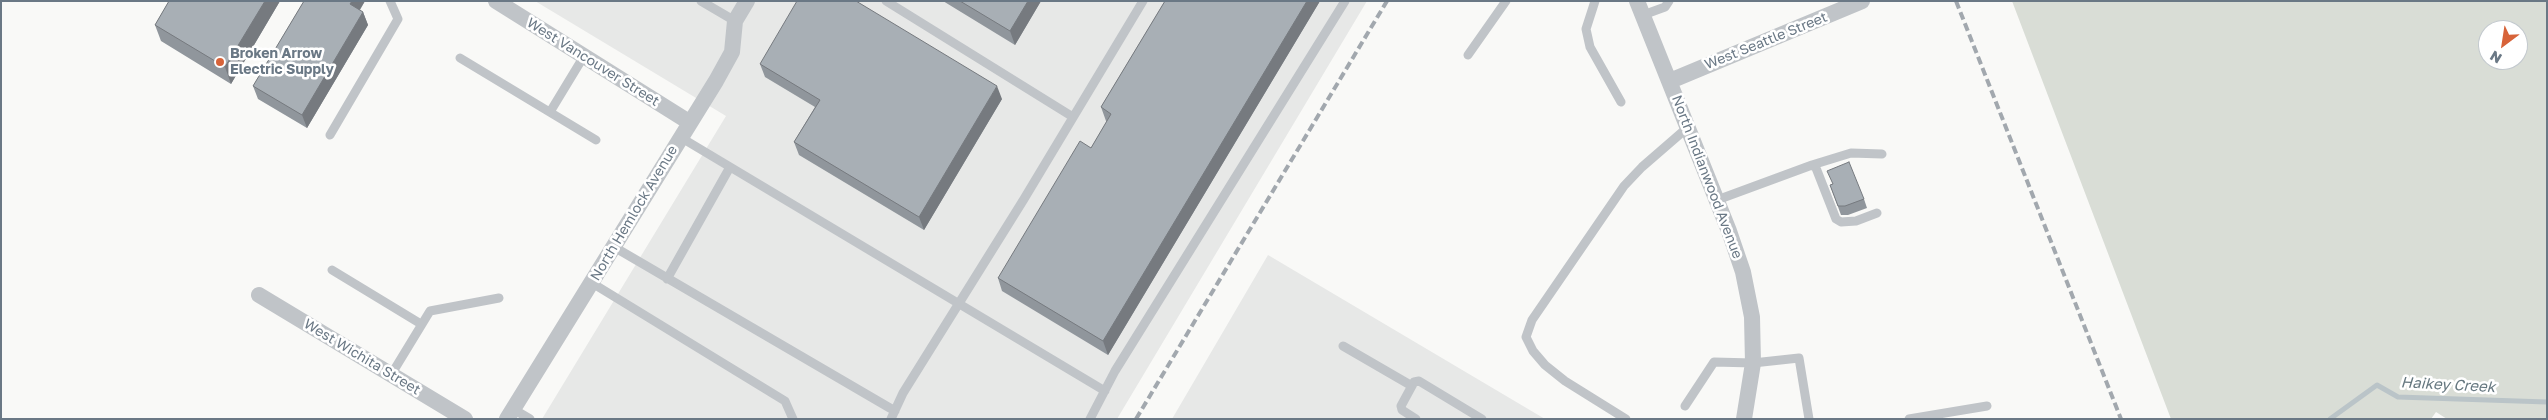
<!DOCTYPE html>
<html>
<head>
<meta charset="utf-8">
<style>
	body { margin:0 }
	#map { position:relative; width:2548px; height:420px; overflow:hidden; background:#f9f9f7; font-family:"Golos Text",sans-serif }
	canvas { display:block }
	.frame { position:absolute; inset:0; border:2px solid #6a7885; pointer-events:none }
	.north { position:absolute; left:2478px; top:20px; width:50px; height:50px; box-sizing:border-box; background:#fff; border:1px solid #c3c9ce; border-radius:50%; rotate:211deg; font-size:14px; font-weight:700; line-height:20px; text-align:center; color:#6a7885 }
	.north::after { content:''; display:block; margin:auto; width:18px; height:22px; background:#d76339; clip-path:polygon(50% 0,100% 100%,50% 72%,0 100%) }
</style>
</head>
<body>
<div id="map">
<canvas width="2548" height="420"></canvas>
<div class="frame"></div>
<div class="north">N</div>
</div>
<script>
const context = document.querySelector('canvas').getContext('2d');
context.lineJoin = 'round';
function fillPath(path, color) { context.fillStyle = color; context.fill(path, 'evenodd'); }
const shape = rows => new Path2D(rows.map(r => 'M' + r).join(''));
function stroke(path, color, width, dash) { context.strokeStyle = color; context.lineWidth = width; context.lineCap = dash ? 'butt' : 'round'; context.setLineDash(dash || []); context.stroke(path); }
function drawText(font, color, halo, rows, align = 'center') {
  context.font = font + ' "Golos Text",sans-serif'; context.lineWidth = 5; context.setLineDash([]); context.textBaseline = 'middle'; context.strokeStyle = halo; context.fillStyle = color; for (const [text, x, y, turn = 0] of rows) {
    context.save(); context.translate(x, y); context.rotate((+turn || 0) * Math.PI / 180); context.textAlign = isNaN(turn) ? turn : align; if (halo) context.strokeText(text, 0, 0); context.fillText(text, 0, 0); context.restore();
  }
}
fillPath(shape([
	[535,1,1367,1,1117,419,542,419,726,116],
	[1268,255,1545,419,1172,419]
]), '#e7e8e7');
fillPath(shape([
	[2012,1,2547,1,2547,419,2447,419,2436,412,2431,419,2171,419],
	[2488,30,2518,30,2518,60,2488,60]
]), '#d9ddd6');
stroke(shape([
	[2330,419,2377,385,2398,397,2547,402]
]), '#bac4c8', 5);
stroke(shape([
	[701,1,735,21],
	[886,1,1073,117],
	[1595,1,1586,29,1590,47,1621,102],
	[1643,15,1665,7,1669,1],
	[1468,55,1506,1],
	[460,58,596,140],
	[550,112,584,56],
	[330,135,398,19,390,1],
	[680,137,1105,391],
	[1812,165,1851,153,1882,154],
	[1717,200,1812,165,1816,168,1836,219,1841,222,1856,221,1877,213],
	[614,247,895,411],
	[332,270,421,324],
	[667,279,730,167],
	[592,283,785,401,793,419],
	[1343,346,1412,386],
	[391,375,430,311,499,298],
	[1685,406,1714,362,1753,363,1799,358,1809,419],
	[513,409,530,419],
	[891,419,903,393,1024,199,1143,1],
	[1090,419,1115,371,1345,1],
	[1416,419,1402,410,1401,406,1414,382,1419,381,1482,419],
	[1626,419,1565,381,1545,365,1533,351,1526,337,1532,320,1624,186,1642,167,1687,128],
	[1909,419,1987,406]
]), '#c0c4c8', 9);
stroke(shape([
	[496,1,689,122],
	[1637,1,1729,231,1743,272,1752,317,1753,363,1744,419],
	[1670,81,1862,1],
	[259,295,465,419],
	[507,419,716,81,732,52,735,21,747,1]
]), '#c0c4c8', 16);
stroke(shape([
	[1956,1,2121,419],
	[1136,419,1387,1]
]), '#a2a8ae', 4, [8, 4]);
fillPath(shape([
	[169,1,280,1,231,84,161,41,155,25],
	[304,1,365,1,360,10,363,12,368,25,307,128,258,99,253,86],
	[943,1,1041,1,1015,45],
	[1165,1,1320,1,1108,355,1002,291,998,278,1091,148,1107,121,1106,121,1101,107],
	[760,64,1002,99,924,230,799,155,794,142,815,107,765,77],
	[1830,185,1864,199,1867,208,1848,215,1841,215]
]), '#90969c');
fillPath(shape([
	[265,1,280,1,231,84,225,67],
	[352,1,365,1,355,17,350,4],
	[1028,1,1041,1,1015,45,1010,31],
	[1307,1,1320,1,1108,355,1103,341],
	[363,12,368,25,307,128,302,115],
	[997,86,1002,99,924,230,919,217]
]), '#767a7f');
const building = shape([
	[169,1,265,1,225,67,155,25,169,1],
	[304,1,352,1,350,4,363,12,302,115,253,86,304,1],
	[797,1,856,1,997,86,919,217,794,142,820,100,760,64,797,1],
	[960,1,1028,1,1010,31,960,1],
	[1165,1,1307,1,1103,341,998,278,1080,141,1091,148,1111,114,1101,107,1165,1],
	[1849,162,1864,199,1845,206,1838,206,1830,185,1833,184,1827,171,1849,162]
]);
fillPath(building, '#a8afb5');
stroke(building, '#767a7f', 1);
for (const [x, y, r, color] of [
	[220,62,5,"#d76339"]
]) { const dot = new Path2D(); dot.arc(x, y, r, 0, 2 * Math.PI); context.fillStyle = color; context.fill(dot); stroke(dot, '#fff', 2); }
drawText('14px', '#6a7885', '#fff', [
	["West Seattle Street",1766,41,-22],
	["West Vancouver Street",593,62,32],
	["North Indianwood Avenue",1707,177,69],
	["North Hemlock Avenue",634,213,-59],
	["West Wichita Street",362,357,31]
]);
drawText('bold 14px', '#6a7885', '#fff', [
	["Broken Arrow",230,54],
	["Electric Supply",230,70]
], 'left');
drawText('italic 15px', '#667880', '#fff', [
	["Haikey Creek",2448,385,3]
]);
</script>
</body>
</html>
